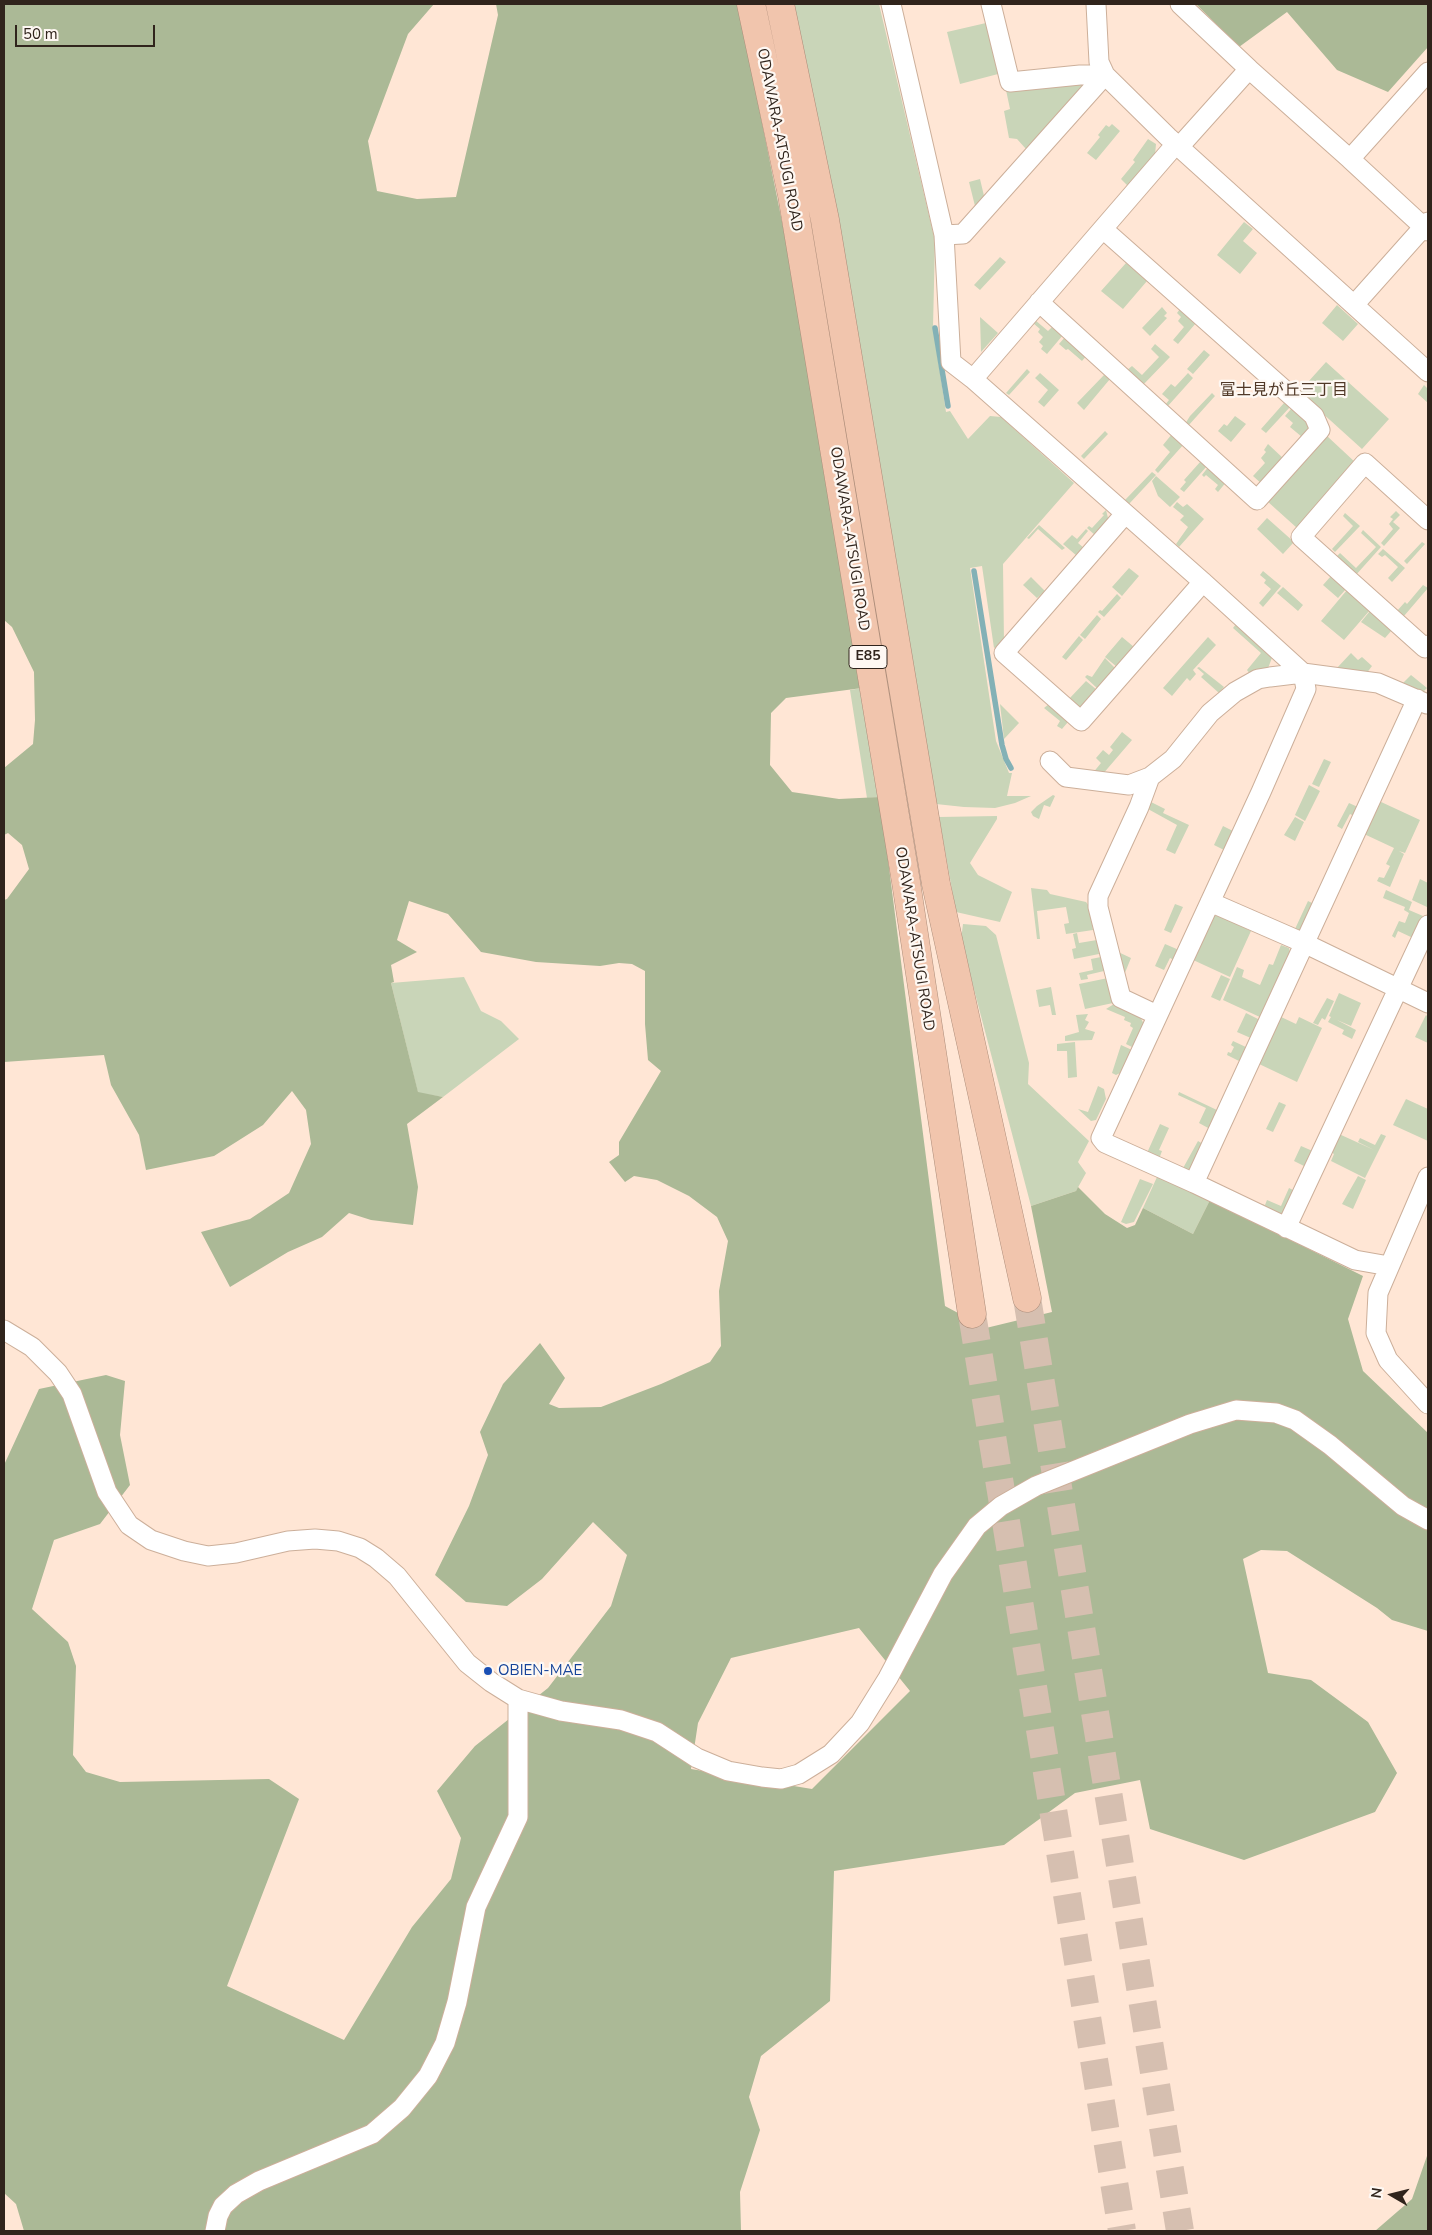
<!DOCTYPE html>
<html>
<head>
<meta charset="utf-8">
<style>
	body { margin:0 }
	#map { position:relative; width:1432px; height:2235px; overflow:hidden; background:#ffe6d5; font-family:"Nunito Sans",sans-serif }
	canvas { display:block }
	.frame { position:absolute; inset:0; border:5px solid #30241c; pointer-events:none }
	.north { position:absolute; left:1367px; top:2170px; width:50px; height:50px; -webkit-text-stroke:4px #fef8f3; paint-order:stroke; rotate:278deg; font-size:14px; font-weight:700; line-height:20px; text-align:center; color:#30241c }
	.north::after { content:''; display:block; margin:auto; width:18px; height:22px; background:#30241c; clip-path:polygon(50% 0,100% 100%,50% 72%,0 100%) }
	.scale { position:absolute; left:15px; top:25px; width:140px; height:22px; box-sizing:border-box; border:2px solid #30241c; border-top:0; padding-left:6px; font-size:15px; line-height:18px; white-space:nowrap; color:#30241c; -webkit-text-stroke:4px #fef8f3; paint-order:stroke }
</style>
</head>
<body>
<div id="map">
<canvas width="1432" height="2235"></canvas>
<div class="frame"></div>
<div class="north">N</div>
<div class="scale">50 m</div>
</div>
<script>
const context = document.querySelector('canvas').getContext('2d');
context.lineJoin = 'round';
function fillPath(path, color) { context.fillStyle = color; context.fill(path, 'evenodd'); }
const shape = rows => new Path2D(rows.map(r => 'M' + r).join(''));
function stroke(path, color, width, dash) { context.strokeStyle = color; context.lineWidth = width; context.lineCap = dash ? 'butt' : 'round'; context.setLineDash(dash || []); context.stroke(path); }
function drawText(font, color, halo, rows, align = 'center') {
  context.font = font + ' "Nunito Sans","Noto Sans JP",sans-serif'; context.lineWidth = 4.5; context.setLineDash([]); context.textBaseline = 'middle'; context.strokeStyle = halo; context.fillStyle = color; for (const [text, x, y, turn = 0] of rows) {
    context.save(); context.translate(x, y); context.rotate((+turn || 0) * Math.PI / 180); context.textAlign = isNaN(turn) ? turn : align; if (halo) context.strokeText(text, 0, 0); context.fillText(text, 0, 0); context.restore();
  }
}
fillPath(shape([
	[790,4,879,4,935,241,933,327,946,412,950,411,968,439,990,416,1001,417,1074,483,1003,564,1004,643,994,648,982,566,970,568,996,741,1009,773,1012,773,1007,796,1031,796,1015,803,995,808,964,807,936,804],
	[986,23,998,74,960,84,947,32],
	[1087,84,1026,149,1017,139,1009,138,1004,111,1010,109,1006,90],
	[1112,124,1120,131,1096,160,1087,153,1100,137,1098,135,1106,125,1109,127],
	[1148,139,1156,144,1155,155,1128,186,1121,179,1135,162,1133,160],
	[980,179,985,200,976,210,969,182],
	[1244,222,1253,229,1243,241,1257,253,1240,274,1217,255],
	[1000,257,1006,262,980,290,974,285],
	[1126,263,1147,281,1123,309,1101,291],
	[1337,305,1358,324,1343,341,1322,323],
	[1162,307,1167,313,1164,316,1167,318,1150,336,1142,328],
	[1180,309,1196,323,1178,344,1173,340,1184,327,1178,321,1181,317,1177,313],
	[980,317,998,333,981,352],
	[1035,320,1048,331,1053,326,1063,335,1047,354,1041,349,1043,346,1039,342,1043,337,1038,332,1040,329,1033,323],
	[1065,337,1087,355,1082,361,1068,349,1066,350,1059,344],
	[1155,344,1170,357,1142,386,1126,371,1132,366,1142,375,1159,357,1151,349],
	[1204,350,1210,355,1193,374,1187,369],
	[1326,362,1389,419,1362,449,1299,392],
	[1027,369,1030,372,1009,395,1006,393],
	[1040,373,1059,390,1044,407,1038,402,1048,390,1035,378],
	[1188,373,1193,378,1167,407,1165,405,1169,400,1162,394,1171,384,1175,387],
	[1104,375,1110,379,1084,410,1077,403],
	[1424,385,1428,389,1428,403,1418,394],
	[1212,393,1215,396,1188,426,1185,424,1190,416],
	[1284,403,1290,407,1266,433,1261,429],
	[1291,409,1308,423,1308,430,1302,437,1290,427,1293,423,1285,416],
	[1235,416,1246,424,1231,442,1218,431,1224,424,1227,426],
	[1105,431,1108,434,1084,459,1081,456],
	[1172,434,1184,444,1158,473,1155,470,1170,452,1163,445],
	[1327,436,1356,463,1297,528,1267,501],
	[1268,444,1285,460,1263,485,1253,476,1265,463,1261,458,1266,452,1264,450],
	[1201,461,1207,466,1184,492,1180,489,1186,482,1184,480],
	[1209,466,1227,481,1218,492,1215,489,1218,485,1206,475,1204,477,1202,475],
	[1152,472,1156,475,1129,504,1125,500],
	[1156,476,1180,497,1170,507,1158,496,1152,481],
	[1177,502,1183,507,1187,504,1204,519,1179,547,1176,544,1188,527,1180,520,1184,516,1173,507],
	[1106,510,1109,522,1096,536,1087,528,1089,526,1092,528,1104,515,1102,514],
	[1396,511,1400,515,1393,522,1400,528,1384,546,1381,543,1393,529,1389,524,1393,519,1390,517],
	[1345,513,1360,526,1335,552,1332,549,1353,526,1343,516],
	[1267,518,1294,542,1283,554,1257,529],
	[1039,525,1065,548,1062,550,1038,529,1029,539,1027,538],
	[1086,529,1088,531,1078,543,1084,548,1077,556,1063,544,1072,535,1077,539],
	[1363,530,1381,547,1355,576,1335,558,1340,553,1356,568,1376,547,1361,533],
	[1422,542,1425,544,1407,564,1404,561],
	[1383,549,1405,568,1392,582,1388,578,1398,567,1385,555,1382,557,1378,554],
	[1129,568,1139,576,1122,596,1112,587],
	[1263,571,1281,586,1263,607,1259,603,1271,589,1264,583,1266,580,1260,575],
	[1331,576,1346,589,1338,598,1323,585],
	[1031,577,1045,591,1037,598,1023,585],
	[1423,585,1428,588,1404,616,1397,611,1405,602,1407,604],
	[1283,587,1303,605,1298,611,1277,593],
	[1347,590,1370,610,1344,640,1321,621],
	[1117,594,1121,598,1104,617,1098,612,1100,610,1102,611],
	[1370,611,1392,630,1385,638,1361,622],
	[1097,615,1101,619,1085,639,1080,635],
	[1236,624,1273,655,1267,671,1250,674,1247,670,1261,653,1233,628],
	[1079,636,1083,640,1066,660,1062,657],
	[1122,637,1134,647,1117,667,1105,657],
	[1208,637,1216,645,1193,670,1196,674,1190,681,1187,678,1172,696,1163,688],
	[1351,653,1358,660,1362,657,1372,666,1366,674,1336,669],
	[1105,658,1116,669,1098,689,1085,677,1087,675,1092,677],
	[1199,667,1224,687,1219,693,1201,677,1204,674,1197,668],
	[1411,675,1427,688,1424,691,1428,693,1426,695,1403,683],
	[1086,681,1097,690,1084,706,1076,707,1069,699],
	[862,688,880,797,867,798,850,690],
	[1000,704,1019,723,1004,739],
	[1049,704,1068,722,1062,729,1057,726,1060,721,1044,708],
	[1122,732,1132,740,1102,775,1092,774,1101,763,1096,758,1103,750,1109,755,1113,750,1110,747],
	[1324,759,1331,762,1319,787,1312,784],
	[1309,785,1320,791,1305,821,1295,815],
	[1053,795,1055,796,1050,807,1044,805,1039,819,1033,816,1031,812,1037,806],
	[1379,801,1420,820,1405,853,1399,851,1404,854,1390,887,1377,881,1379,877,1384,878,1390,866,1386,864,1394,848,1364,834],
	[1151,802,1165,809,1163,813,1189,825,1175,854,1166,850,1177,825,1148,809],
	[1349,803,1360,808,1356,817,1350,814,1342,829,1337,826],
	[997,816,997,819,970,863,978,875,1012,892,1000,922,956,912,939,817],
	[1295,817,1304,822,1295,841,1284,835],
	[1223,826,1233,831,1224,850,1214,845],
	[1420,879,1428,883,1427,907,1412,900],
	[1031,888,1047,890,1050,894,1086,902,1089,906,1093,930,1066,934,1064,924,1069,923,1066,907,1037,911,1040,939,1037,939],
	[1386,890,1412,902,1409,910,1423,916,1413,938,1398,931,1395,938,1392,936,1399,921,1405,923,1409,913,1404,910,1405,907,1383,898],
	[1308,901,1316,905,1307,924,1299,930,1295,929],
	[1175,904,1183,907,1171,933,1164,930],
	[1217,915,1251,931,1230,977,1191,959,1210,918],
	[963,924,986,926,996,935,1029,1063,1028,1084,1089,1141,1078,1162,1086,1173,1076,1191,1031,1206,961,940],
	[1077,933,1079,943,1097,940,1099,954,1074,959,1072,949,1076,948,1073,934],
	[1165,944,1179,950,1174,960,1170,958,1164,970,1155,966],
	[1281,945,1289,948,1291,956,1262,1018,1223,1000,1237,967,1244,970,1242,977,1260,985,1269,964,1273,965],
	[1116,951,1131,958,1122,980],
	[1101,957,1104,971,1087,975,1088,979,1081,980,1079,973,1093,970,1091,959],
	[1221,975,1230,979,1220,1001,1211,997],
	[464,977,481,1011,501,1021,519,1039,443,1097,418,1093,391,983],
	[1108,978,1113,1003,1085,1009,1079,984],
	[1051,987,1056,1015,1052,1015,1050,1005,1039,1007,1036,990],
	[1339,993,1361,1003,1351,1026,1337,1020,1356,1030,1352,1039,1342,1034,1344,1030,1328,1022,1331,1017,1329,1016],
	[1327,998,1334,1001,1325,1020,1322,1018,1318,1025,1313,1023],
	[1114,1004,1140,1017,1144,1024,1132,1047,1126,1044,1133,1028,1130,1026,1131,1023,1124,1020,1125,1017,1106,1009],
	[1246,1013,1262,1021,1253,1039,1237,1032],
	[1088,1014,1085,1020,1089,1022,1085,1029,1095,1032,1092,1040,1065,1041,1065,1036,1079,1032,1076,1015],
	[1426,1015,1428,1017,1428,1043,1415,1037],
	[1279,1016,1296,1024,1299,1017,1322,1028,1297,1082,1257,1063],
	[1233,1041,1248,1048,1241,1062,1227,1055,1228,1052,1231,1053,1234,1047,1231,1045],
	[1075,1042,1077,1077,1068,1078,1067,1051,1057,1051,1057,1044],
	[1121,1045,1132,1050,1122,1072,1116,1075,1112,1073],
	[1098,1086,1104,1089,1106,1099,1096,1120,1091,1121,1078,1109,1088,1112],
	[1179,1092,1219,1111,1210,1129,1199,1123,1206,1108,1178,1095],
	[1406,1099,1428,1109,1428,1141,1393,1125],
	[1279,1102,1286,1105,1273,1132,1266,1129],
	[1160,1124,1169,1128,1159,1150,1162,1151,1159,1159,1147,1153],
	[1339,1134,1374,1150,1358,1142,1360,1138,1375,1145,1381,1134,1386,1136,1365,1178,1331,1161,1334,1154,1331,1152],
	[1198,1141,1203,1144,1192,1168,1185,1171,1182,1170],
	[1301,1146,1315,1152,1308,1168,1294,1161],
	[1358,1176,1366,1180,1353,1209,1342,1204],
	[1157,1177,1210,1200,1193,1234,1143,1208],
	[1140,1179,1153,1184,1134,1222,1126,1224,1121,1222],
	[1289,1188,1295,1191,1285,1213,1278,1214,1261,1207,1262,1204,1265,1205,1267,1200,1281,1206]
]), '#c9d5b8');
fillPath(shape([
	[4,4,434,4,408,34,368,141,377,191,417,199,456,197,498,15,496,4,738,4,796,291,862,688,786,698,771,713,770,765,792,792,839,799,880,797,945,1306,986,1328,1052,1312,1031,1206,1076,1191,1078,1187,1105,1214,1127,1228,1135,1225,1143,1208,1193,1234,1210,1200,1363,1276,1348,1319,1363,1371,1428,1433,1428,1631,1392,1620,1377,1608,1287,1551,1261,1550,1243,1559,1268,1673,1311,1680,1368,1722,1397,1773,1375,1812,1244,1860,1150,1829,1140,1780,1075,1793,1004,1845,834,1871,830,2001,761,2056,749,2097,760,2130,740,2192,741,2231,24,2231,16,2204,4,2193,4,1465,39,1389,106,1375,125,1381,120,1435,130,1485,100,1524,54,1540,32,1609,68,1642,76,1666,73,1755,86,1772,120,1782,269,1779,299,1799,227,1986,344,2040,412,1927,451,1879,461,1838,437,1791,475,1746,548,1688,611,1606,627,1555,593,1522,542,1579,507,1606,466,1602,435,1575,469,1506,488,1455,480,1432,503,1384,540,1343,565,1378,549,1404,559,1408,601,1407,661,1384,710,1362,721,1346,719,1291,728,1241,717,1217,689,1196,657,1180,634,1176,625,1182,609,1162,619,1155,619,1142,661,1071,648,1060,645,1024,645,971,632,964,619,963,600,966,536,962,481,952,448,914,409,901,397,940,417,952,391,965,394,982,391,983,418,1092,443,1097,407,1124,418,1187,413,1225,371,1220,349,1213,322,1237,288,1252,230,1287,201,1232,250,1219,289,1193,311,1144,306,1110,292,1091,263,1125,214,1156,146,1170,139,1135,111,1085,104,1055,4,1062,4,900,7,899,29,869,22,845,8,833,4,835,4,768,33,744,35,720,34,672,12,627,4,620],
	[859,1628,910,1691,812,1789,691,1769,698,1723,731,1658],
	[1196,4,1428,4,1428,47,1388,92,1337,70,1287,12,1239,47],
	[1428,2153,1428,2231,1375,2231,1412,2199]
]), '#abb996');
stroke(shape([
	[935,328,948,406],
	[974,571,1002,745,1006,759,1011,768]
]), '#83b1b6', 5.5);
stroke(shape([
	[1027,1298,1180,2231],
	[972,1314,1122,2231]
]), '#d6bfb0', 28, [28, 14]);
const minor = shape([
	[891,4,944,235,951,362,973,379],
	[991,4,1010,82,1080,75,1105,75],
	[1096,4,1099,62,1105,75,1168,137,1428,372],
	[1180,4,1249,69],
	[1176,144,973,379,1203,582,1303,673,1306,689,1261,792,1101,1138,1105,1143,1194,1183,1355,1260,1389,1266],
	[1179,147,1249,69,1350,159,1428,72],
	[1350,159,1428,231],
	[944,235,963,234,1105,75],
	[1039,302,1257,500,1320,430,1314,416,1103,229],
	[1354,305,1428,222],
	[1125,514,1004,653,1081,721,1203,582],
	[1428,520,1365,463,1301,537,1425,648,1428,645],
	[1050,761,1066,777,1129,785,1150,777,1173,759,1210,713,1235,692,1258,679,1270,677,1303,673,1378,683,1427,704],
	[1150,777,1139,807,1098,896,1098,907,1121,998,1157,1015],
	[1210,902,1304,943,1428,1003],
	[1428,1177,1378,1293,1376,1333,1388,1360,1428,1404],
	[1194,1183,1417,699],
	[1286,1228,1428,925],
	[4,1330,32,1347,58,1373,72,1394,107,1492,129,1525,151,1540,184,1551,208,1556,236,1553,288,1541,315,1539,338,1541,360,1548,376,1558,397,1576,467,1663,491,1682,518,1699,561,1711,621,1720,657,1732,697,1758,728,1771,762,1777,781,1779,799,1774,831,1754,860,1723,888,1678,943,1574,977,1526,1001,1506,1036,1486,1190,1424,1236,1410,1276,1413,1295,1420,1330,1445,1403,1506,1428,1520],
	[215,2231,218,2216,223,2206,236,2194,259,2181,372,2134,402,2108,428,2076,445,2043,457,2002,476,1907,518,1817,518,1699]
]);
const highway = shape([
	[751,4,792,195,906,882,972,1314],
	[780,4,825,220,936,884,1027,1298]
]);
stroke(minor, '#ccaf9a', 21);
stroke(highway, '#ad8d7a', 29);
stroke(minor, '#fff', 19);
stroke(highway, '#f1c5ad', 28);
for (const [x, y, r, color] of [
	[488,1671,5,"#1a4fb4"]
]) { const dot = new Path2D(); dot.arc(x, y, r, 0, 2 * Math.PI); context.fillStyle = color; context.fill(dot); stroke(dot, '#fef8f3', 2); }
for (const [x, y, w] of [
	[868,657,38]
]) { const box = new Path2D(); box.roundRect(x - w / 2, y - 11.5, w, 23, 4); context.fillStyle = '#fef8f3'; context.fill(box); stroke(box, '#30241c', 1); }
drawText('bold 14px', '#30241c', null, [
	["E85",868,657]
]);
drawText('15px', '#30241c', '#fef8f3', [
	["ODAWARA-ATSUGI ROAD",779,140,79],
	["ODAWARA-ATSUGI ROAD",849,539,81],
	["ODAWARA-ATSUGI ROAD",914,939,81]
]);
drawText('15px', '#164399', '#fef8f3', [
	["OBIEN-MAE",498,1671]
], 'left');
drawText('16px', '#503827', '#fef8f3', [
	["富士見が丘三丁目",1284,391]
]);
</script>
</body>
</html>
